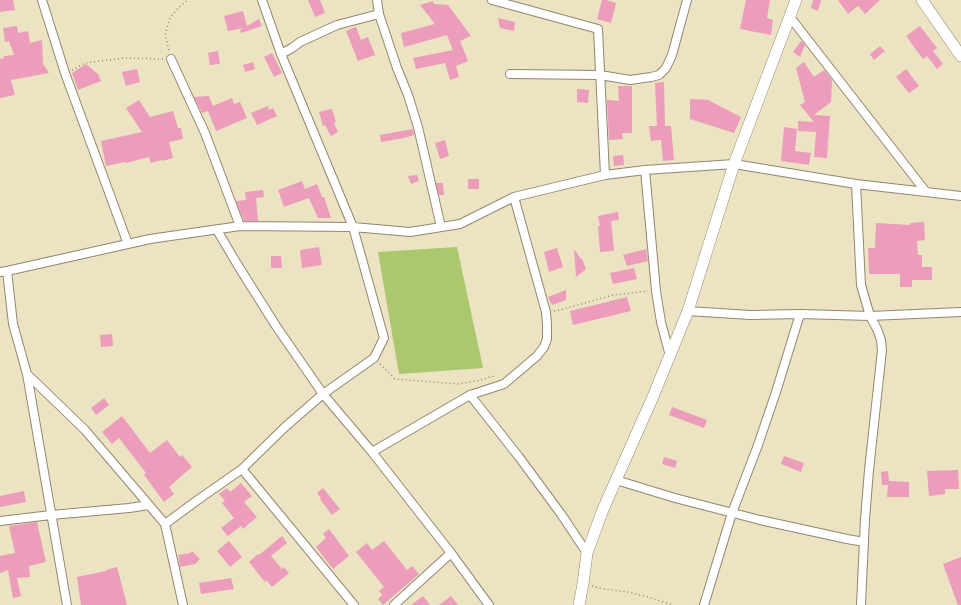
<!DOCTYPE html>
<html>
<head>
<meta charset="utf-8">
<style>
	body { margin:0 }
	canvas { display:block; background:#ebe3c1 }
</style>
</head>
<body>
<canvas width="961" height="605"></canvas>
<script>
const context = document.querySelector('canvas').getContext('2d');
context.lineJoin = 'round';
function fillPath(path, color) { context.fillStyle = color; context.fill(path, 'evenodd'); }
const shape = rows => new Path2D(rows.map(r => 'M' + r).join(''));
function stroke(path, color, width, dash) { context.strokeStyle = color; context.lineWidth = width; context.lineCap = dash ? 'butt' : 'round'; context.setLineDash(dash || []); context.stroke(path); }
fillPath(shape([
	[457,247,483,368,399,374,378,252]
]), '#abc86f');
fillPath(shape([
	[0,0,13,0,15,10,0,12],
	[308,0,320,0,325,13,315,17],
	[602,0,606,0,616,3,611,23,597,19],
	[746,0,770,0,767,18,773,20,771,35,740,29],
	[813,0,821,0,818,11,811,8],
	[838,0,880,0,865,14,858,6,848,14],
	[433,1,434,4,448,5,471,36,460,41,468,61,456,66,459,77,450,80,445,63,416,69,413,58,453,50,447,35,404,47,401,33,435,24,420,5],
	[243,11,247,26,259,19,262,26,241,33,240,30,244,28,228,31,224,16],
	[498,18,515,22,514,31,500,28],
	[17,26,18,33,28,31,30,43,42,40,43,64,49,73,11,80,15,95,0,98,0,59,4,58,4,56,14,55,9,41,5,42,3,28],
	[920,26,937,48,933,51,943,64,937,69,927,56,923,59,906,36],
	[356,27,361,40,368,37,375,55,358,61,346,31],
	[801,41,805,45,800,57,793,52],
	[880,46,885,51,874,60,870,54],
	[218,51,220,64,210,65,208,53],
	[272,53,282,73,274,77,264,57],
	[253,62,255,69,245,72,243,65],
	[804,62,814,77,824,70,832,80,831,102,814,115,830,116,827,158,814,157,816,132,798,131,798,121,814,122,800,105,805,102,796,68],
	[86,64,98,74,101,81,78,90,72,73],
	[137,69,140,82,126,86,122,72],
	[906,69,919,86,909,93,896,77],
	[664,82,665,126,671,126,674,160,663,161,661,140,651,141,649,126,657,126,655,83],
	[618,86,632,86,632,133,622,133,623,139,609,140,607,100,619,101],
	[577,89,589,90,588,103,577,102],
	[209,96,213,106,232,98,234,104,240,102,247,118,216,131,208,111,202,113,194,97],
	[690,99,708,100,741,117,734,133,690,119],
	[139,100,150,117,173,111,178,128,181,128,183,139,169,142,173,158,162,161,162,160,151,163,149,157,126,163,125,162,106,166,101,141,142,132,126,108],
	[268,106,269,110,273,108,277,116,257,125,251,113],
	[332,109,336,122,334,123,338,132,331,136,325,125,323,126,319,112],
	[784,127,797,129,795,151,811,153,809,165,781,161],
	[413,129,414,135,404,138,381,142,380,135],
	[445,140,449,156,440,159,435,143],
	[623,155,624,165,614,166,613,156],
	[417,175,419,181,411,184,408,176],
	[468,179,479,179,479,189,468,189],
	[302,181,305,189,317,184,322,197,324,197,331,218,318,218,309,198,284,207,278,190],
	[436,183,443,183,444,195,439,195],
	[263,190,264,197,256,198,258,221,244,221,236,201,246,200,245,192],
	[618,212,619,220,611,221,614,251,600,252,598,226,600,226,598,216],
	[924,222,925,240,917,241,918,255,922,255,922,267,932,267,932,280,912,280,912,287,900,287,900,274,869,274,868,248,875,248,876,223,910,225,910,223],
	[319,247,322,265,302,268,300,250],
	[557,248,563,267,549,272,544,252],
	[574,249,581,259,582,259,586,269,576,277],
	[646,249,648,261,627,266,623,255],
	[271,256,281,256,282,268,271,268],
	[634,268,637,279,613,284,610,273],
	[566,290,566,300,552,305,548,297],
	[627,297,631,311,573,325,570,311],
	[112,334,113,346,101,347,100,335],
	[104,398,109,405,96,415,91,408],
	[672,407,707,420,704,428,669,415],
	[122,416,150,453,167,440,180,457,182,455,192,467,169,487,174,494,164,502,144,475,146,473,119,438,112,444,102,432],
	[784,456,804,463,801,472,781,464],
	[664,457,677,461,675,468,662,464],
	[958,470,959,489,945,489,945,494,929,496,927,471],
	[888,471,889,481,909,482,909,497,887,497,888,485,882,485,881,472],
	[241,483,252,496,244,502,257,517,243,529,241,526,228,536,221,528,234,518,222,503,225,501,219,494,227,488,230,492],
	[323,488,340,509,332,515,320,499,321,498,317,493],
	[24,491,26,502,0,507,0,496],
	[37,522,46,562,29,566,30,577,17,578,21,596,13,598,8,570,0,573,0,556,15,553,9,526],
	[329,529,349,556,333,569,316,547,326,538,323,534],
	[282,536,287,543,271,556,282,569,284,567,289,573,272,587,266,580,265,582,249,562,258,554,259,555],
	[229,541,242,557,230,567,217,551],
	[384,541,407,570,412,566,419,574,383,605,378,599,382,595,379,591,384,587,356,552,367,543,372,550],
	[192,551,200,559,195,564,180,567,178,555,190,553],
	[961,557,961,605,958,605,943,564],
	[117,567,127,605,81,605,77,577,106,571,106,570],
	[231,578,234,589,201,594,199,583],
	[423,596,430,605,411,605],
	[451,596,458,605,439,605]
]), '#eb9dbb');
const street = shape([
	[42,0,65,73,128,244],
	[377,0,379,14,397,68,408,95,418,127,441,227],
	[492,0,598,29,605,175],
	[790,17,926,192],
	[281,54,292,48,300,42,337,25,379,14],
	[171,59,205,133,240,226],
	[510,74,600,75,630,80,651,77,659,75,666,68,672,55,687,0],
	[645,170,656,291,661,322,670,356],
	[856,184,861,285,870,316,877,329,881,340,882,350,869,470,865,519,861,605],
	[217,230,237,264,276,326,323,394,372,452,451,553,489,605],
	[7,271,150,239,240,226,353,227,410,232,460,224,514,197,605,175,645,170,734,164,856,184,961,196],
	[0,272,7,271,13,324,27,374,67,605],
	[688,311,750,315,800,314,870,316,961,312],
	[27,374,85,430,149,505],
	[470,395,519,457,561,514,587,553],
	[372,452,470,395,504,384,537,356,544,347,547,339,547,325,546,312,514,197],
	[242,469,354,605],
	[616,480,675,498,760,520,847,539,864,542],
	[0,521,51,515,129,508,149,505,165,524,183,605],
	[165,524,199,499,242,469,285,427,323,394,374,358,384,338,353,227,281,54,262,0],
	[394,605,451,553],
	[704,605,732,513,758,445,776,392,800,314]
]);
const secondary = shape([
	[922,0,961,56],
	[579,605,583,584,587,553,602,512,616,480,652,399,688,311,734,164,796,0]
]);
stroke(street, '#938670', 10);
stroke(secondary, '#938670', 12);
stroke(shape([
	[169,50,165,35,170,18,178,8,188,0],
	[72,70,85,63,124,58,163,59],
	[554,311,560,310,613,295,648,291],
	[380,364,395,379,459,384,481,380,492,376,494,377],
	[592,586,604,589,628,592,648,597,673,605]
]), '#938670', 1.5, [1, 3]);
stroke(street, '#fff', 8);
stroke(secondary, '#fff', 11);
</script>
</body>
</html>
